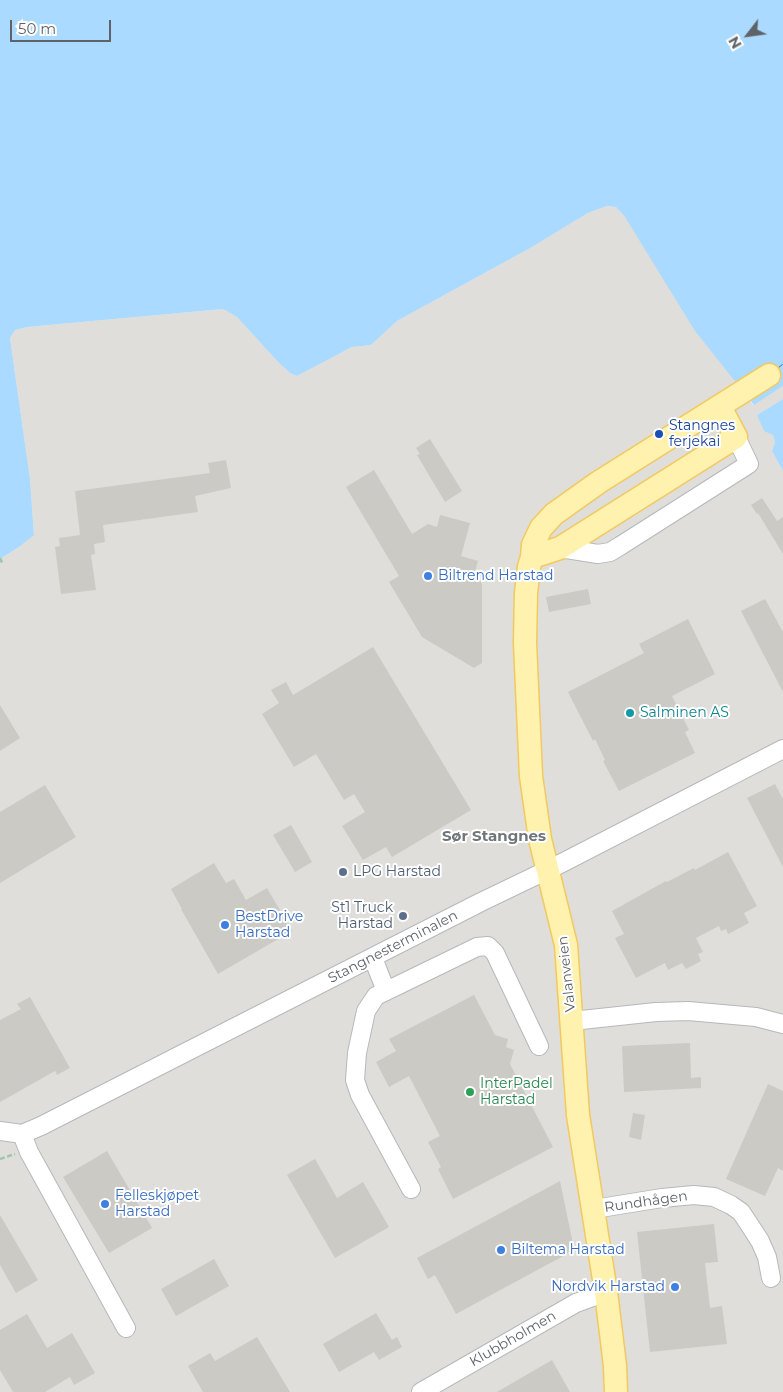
<!DOCTYPE html>
<html>
<head>
<meta charset="utf-8">
<style>
	body { margin:0 }
	#map { position:relative; width:783px; height:1392px; overflow:hidden; background:#f1efe8; font-family:Montserrat,sans-serif }
	canvas { display:block }
	.north { position:absolute; left:723px; top:10px; width:50px; height:50px; -webkit-text-stroke:4px #fff; paint-order:stroke; rotate:240deg; font-size:14px; font-weight:700; line-height:20px; text-align:center; color:#5f6368 }
	.north::after { content:''; display:block; margin:auto; width:18px; height:22px; background:#5f6368; clip-path:polygon(50% 0,100% 100%,50% 72%,0 100%) }
	.scale { position:absolute; left:10px; top:20px; width:101px; height:22px; box-sizing:border-box; border:2px solid #5f6368; border-top:0; padding-left:6px; font-size:15px; line-height:18px; white-space:nowrap; color:#5f6368; -webkit-text-stroke:4px #fff; paint-order:stroke }
</style>
</head>
<body>
<div id="map">
<canvas width="783" height="1392"></canvas>
<div class="north">N</div>
<div class="scale">50 m</div>
</div>
<script>
const context = document.querySelector('canvas').getContext('2d');
context.lineJoin = 'round';
function fillPath(path, color) { context.fillStyle = color; context.fill(path, 'evenodd'); }
const shape = rows => new Path2D(rows.map(r => 'M' + r).join(''));
function stroke(path, color, width, dash) { context.strokeStyle = color; context.lineWidth = width; context.lineCap = dash ? 'butt' : 'round'; context.setLineDash(dash || []); context.stroke(path); }
function drawText(font, color, halo, rows, align = 'center') {
  context.font = font + ' Montserrat,sans-serif'; context.lineWidth = 4; context.setLineDash([]); context.textBaseline = 'middle'; context.strokeStyle = halo; context.fillStyle = color; for (const [text, x, y, turn = 0] of rows) {
    context.save(); context.translate(x, y); context.rotate((+turn || 0) * Math.PI / 180); context.textAlign = isNaN(turn) ? turn : align; if (halo) context.strokeText(text, 0, 0); context.fillText(text, 0, 0); context.restore();
  }
}
fillPath(shape([
	[607,206,616,207,625,217,753,405,783,386,783,399,757,415,773,435,775,442,772,451,783,471,783,1392,0,1392,0,559,19,547,34,534,30,479,10,338,15,330,27,327,223,309,237,317,279,363,290,373,297,376,352,347,371,345,397,321,532,247,588,213]
]), '#e0deda');
fillPath(shape([
	[0,0,783,0,783,386,754,405,695,331,625,217,616,207,607,206,588,213,532,247,397,321,371,345,352,347,297,376,290,373,279,363,237,317,223,309,27,327,15,330,10,338,30,479,34,535,19,547,0,559],
	[783,399,783,471,772,451,775,442,773,435,764,431,757,415]
]), '#aadaff');
stroke(shape([
	[778,368,783,364]
]), '#4174aa', 1, [6, 5]);
fillPath(shape([
	[430,439,462,491,445,502,417,455,420,454,416,448],
	[226,460,231,488,195,496,198,512,103,525,105,542,94,544,95,554,91,555,96,590,61,594,55,547,60,546,59,538,80,535,75,491,210,473,208,463],
	[374,470,412,534,428,524,437,527,440,515,470,523,461,556,478,561,475,572,482,584,482,663,474,668,422,637,389,582,399,576,346,487],
	[762,498,777,521,783,517,783,554,758,513,757,514,751,505],
	[588,589,591,604,549,612,546,597],
	[765,599,783,632,783,692,741,611],
	[688,619,715,674,672,696,689,730,685,732,695,753,619,791,603,761,605,760,595,739,593,741,568,692,644,653,639,644],
	[373,647,471,810,392,857,386,847,363,860,342,826,365,812,354,794,344,800,316,754,294,767,262,714,279,703,271,690,286,682,293,695],
	[0,705,20,738,0,751],
	[775,784,783,799,783,867,747,798],
	[45,785,76,837,0,883,0,812],
	[291,825,312,862,295,872,273,835],
	[728,852,757,906,744,913,749,923,728,934,726,929,721,931,719,926,696,938,703,952,698,954,701,961,686,969,682,963,668,970,665,963,636,978,615,938,624,934,612,911,666,881,667,882,694,868,695,870],
	[214,863,226,883,234,879,246,900,267,888,292,931,218,974,181,909,182,909,171,889],
	[474,995,495,1035,508,1039,506,1047,514,1050,510,1064,553,1147,453,1199,438,1169,441,1167,428,1142,440,1136,409,1076,389,1087,376,1062,396,1051,389,1039],
	[30,997,70,1068,57,1075,55,1071,0,1102,0,1020,21,1009,17,1004],
	[690,1043,691,1078,701,1077,701,1088,624,1092,622,1046],
	[768,1084,783,1091,783,1171,778,1168,765,1196,726,1179],
	[633,1113,645,1115,641,1140,629,1137],
	[107,1151,152,1228,109,1253,63,1177],
	[315,1159,337,1198,363,1182,389,1227,335,1258,287,1175],
	[560,1181,573,1244,567,1254,456,1314,435,1275,428,1279,417,1258],
	[0,1215,38,1280,16,1293,0,1265],
	[714,1224,718,1262,705,1263,710,1308,722,1306,727,1344,650,1352,637,1232],
	[214,1259,229,1286,176,1316,161,1289],
	[376,1313,392,1340,397,1337,402,1347,379,1360,374,1352,339,1372,323,1344],
	[27,1314,47,1348,72,1333,95,1373,74,1385,70,1377,45,1392,13,1392,0,1370,0,1330],
	[257,1337,290,1392,203,1392,188,1366,210,1353,215,1361],
	[552,1360,570,1392,497,1392]
]), '#cccac5');
const minor = shape([
	[560,548,598,554,610,552,620,546,749,464,736,437],
	[373,958,386,991],
	[572,1021,656,1012,688,1011,756,1017,783,1024],
	[0,1131,22,1134,41,1126,481,902,560,864,783,749],
	[22,1134,29,1152,126,1328],
	[411,1189,360,1095,355,1080,357,1053,366,1011,376,996,477,947,488,946,495,953,539,1046],
	[594,1209,662,1198,694,1195,714,1197,731,1205,741,1212,749,1224,760,1241,767,1257,771,1278],
	[421,1392,576,1303,606,1292]
]);
const major = shape([
	[532,557,560,548,736,437,720,407],
	[616,1392,615,1366,606,1292,578,1115,566,945,540,839,531,776,525,643,526,593,529,567,532,557,533,545,541,528,554,514,599,482,769,375]
]);
stroke(minor, '#b5b8bc', 20);
stroke(major, '#f2c960', 25);
stroke(shape([
	[0,558,3,565],
	[0,1159,15,1154]
]), '#9cc7a9', 2.5, [5, 2.5]);
stroke(minor, '#fff', 18);
stroke(major, '#fff2af', 22);
for (const [x, y, r, color] of [
	[659,434,5,"#1a4fb4"],
	[428,576,5,"#3f7fe0"],
	[630,713,5,"#0f9aa8"],
	[343,872,5,"#5c6f8a"],
	[403,916,5,"#5c6f8a"],
	[225,925,5,"#3f7fe0"],
	[470,1092,5,"#2e9e5b"],
	[105,1204,5,"#3f7fe0"],
	[501,1250,5,"#3f7fe0"],
	[675,1287,5,"#3f7fe0"]
]) { const dot = new Path2D(); dot.arc(x, y, r, 0, 2 * Math.PI); context.fillStyle = color; context.fill(dot); stroke(dot, '#fff', 2); }
drawText('14px', '#164399', '#fff', [
	["Stangnes",669,426],
	["ferjekai",669,442]
], 'left');
drawText('14px', '#366cbe', '#fff', [
	["Biltrend Harstad",438,576],
	["BestDrive",235,917],
	["Harstad",235,933],
	["Felleskjøpet",115,1196],
	["Harstad",115,1212],
	["Biltema Harstad",511,1250],
	["Nordvik Harstad",665,1287,"right"]
], 'left');
drawText('14px', '#0d838f', '#fff', [
	["Salminen AS",640,713]
], 'left');
drawText('14px', '#4e5e75', '#fff', [
	["LPG Harstad",353,872],
	["St1 Truck",393,908,"right"],
	["Harstad",393,924,"right"]
], 'left');
drawText('14px', '#5f6368', '#fff', [
	["Stangnesterminalen",393,947,-27],
	["Valanveien",567,974,-96],
	["Rundhågen",646,1202,-8],
	["Klubbholmen",513,1339,-30]
]);
drawText('14px', '#27864d', '#fff', [
	["InterPadel",480,1084],
	["Harstad",480,1100]
], 'left');
drawText('bold 15px', '#70757a', '#fff', [
	["Sør Stangnes",494,837]
]);
</script>
</body>
</html>
